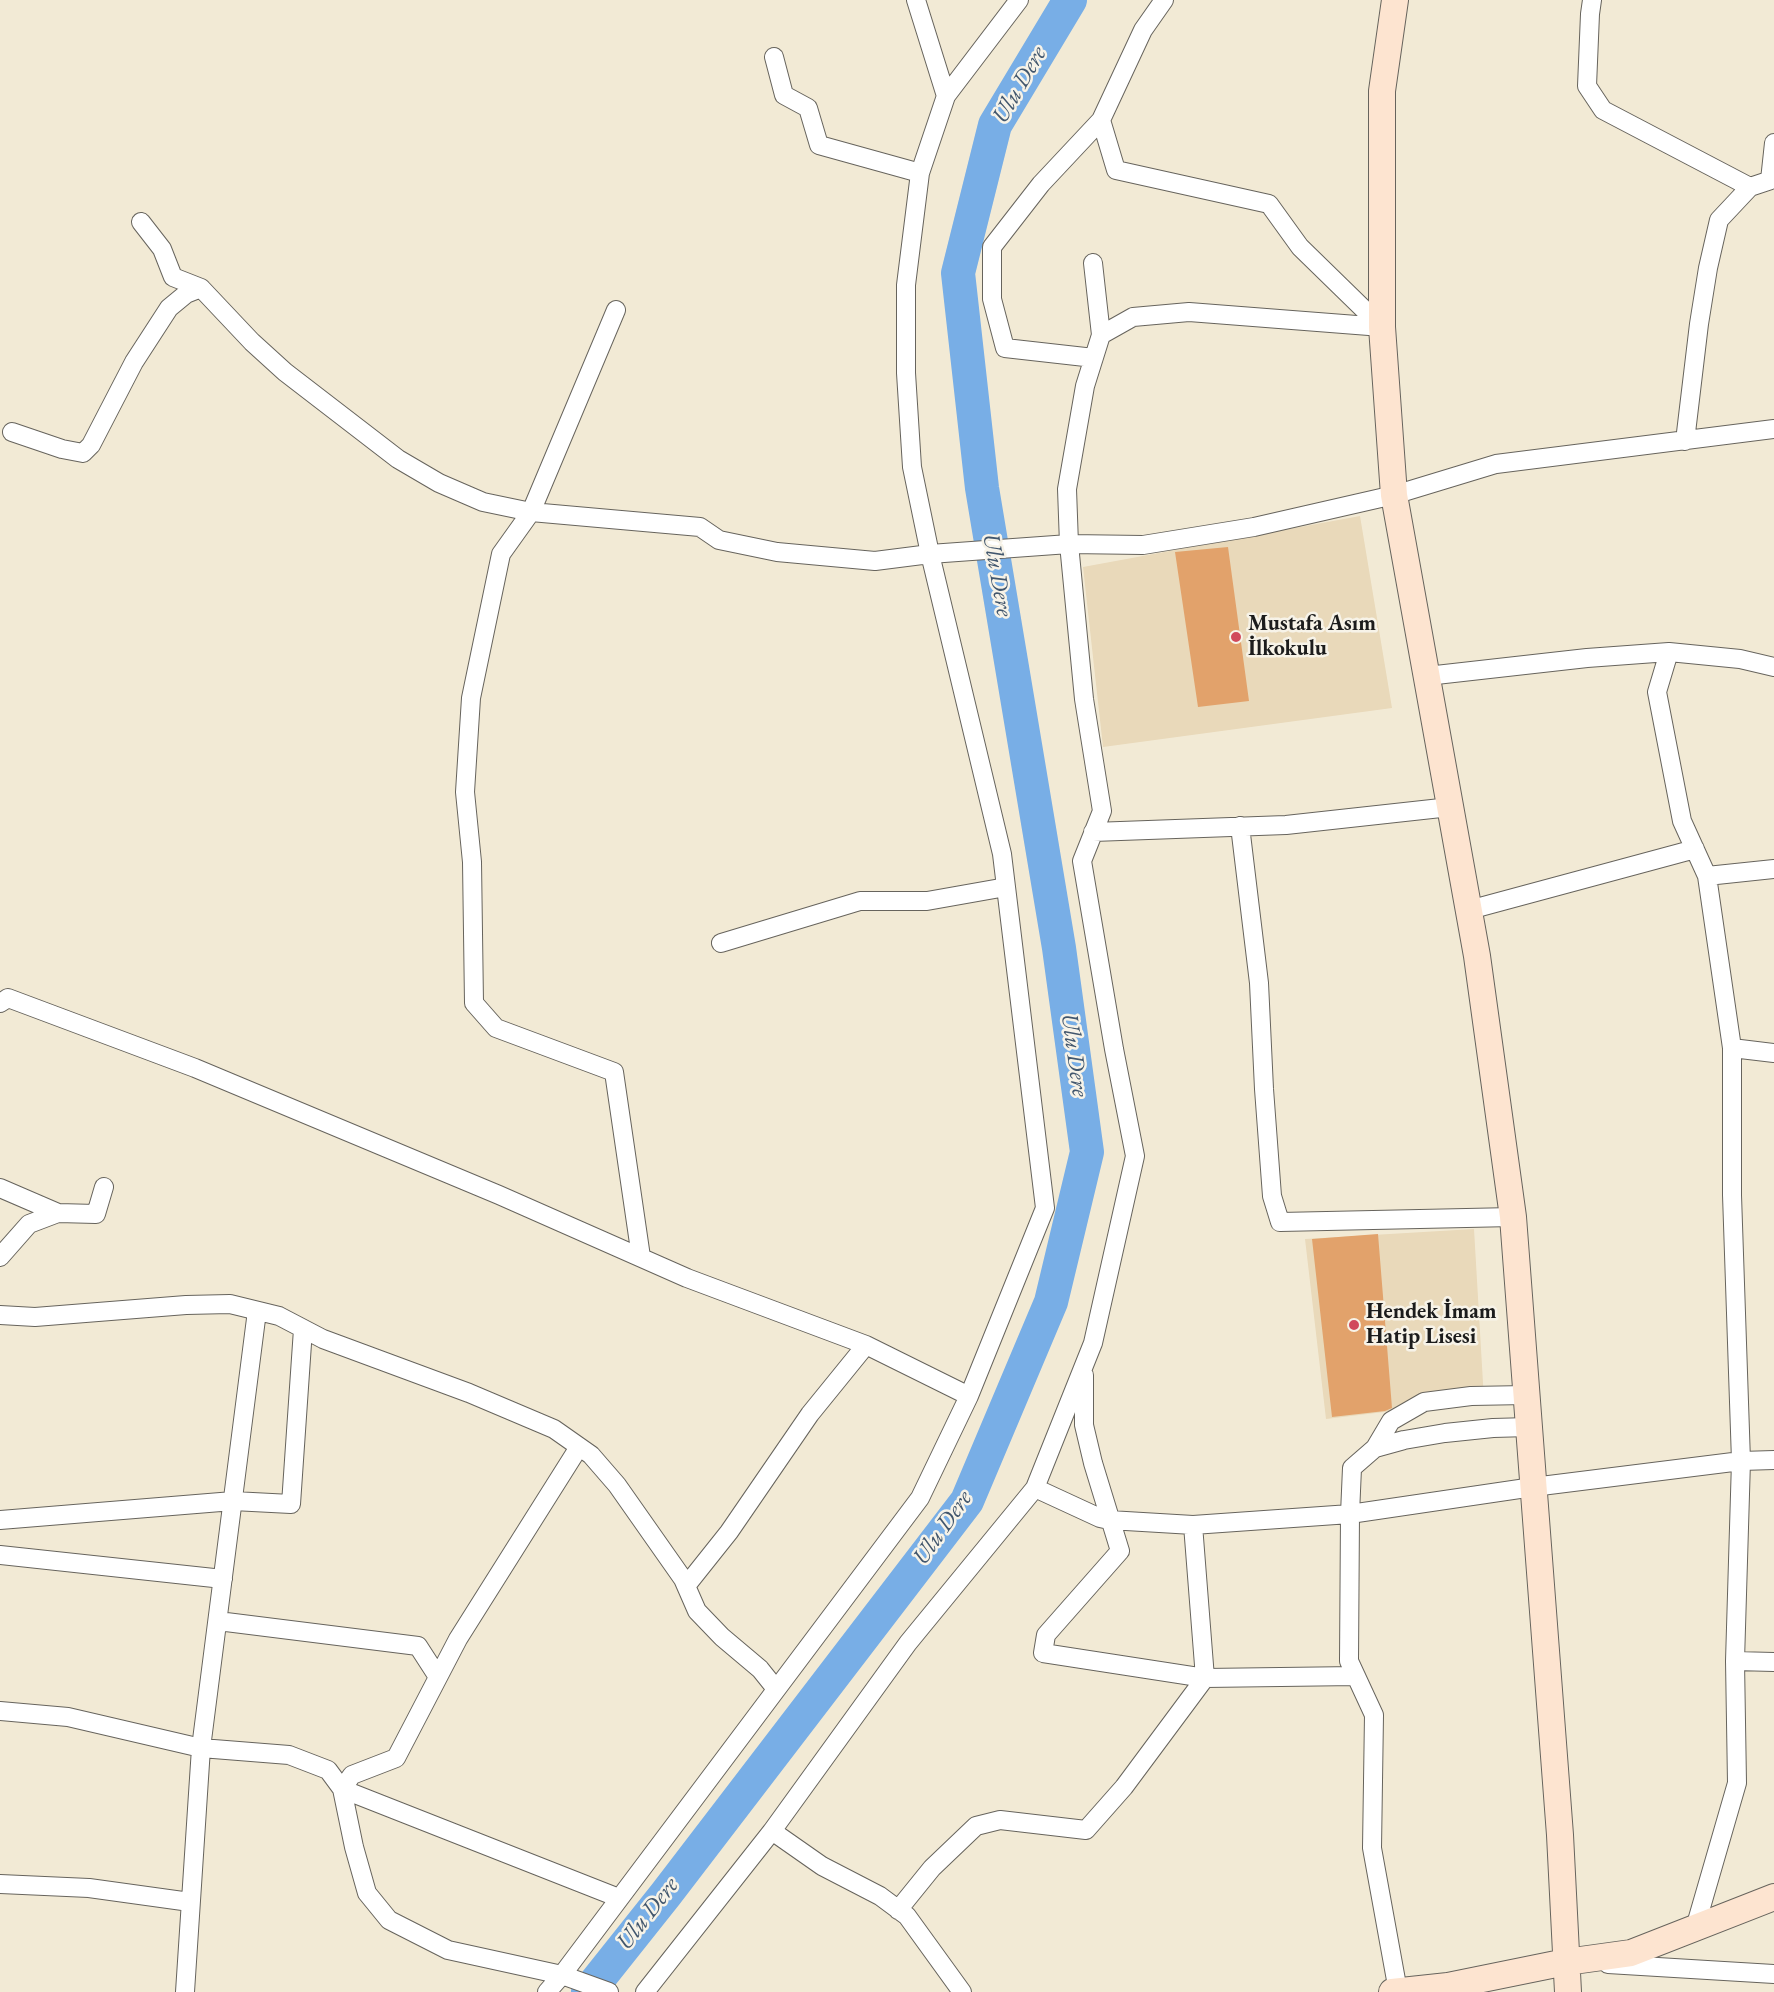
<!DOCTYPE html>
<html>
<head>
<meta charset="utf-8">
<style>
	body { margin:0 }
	canvas { display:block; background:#f2ead5 }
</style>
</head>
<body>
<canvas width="1774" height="1992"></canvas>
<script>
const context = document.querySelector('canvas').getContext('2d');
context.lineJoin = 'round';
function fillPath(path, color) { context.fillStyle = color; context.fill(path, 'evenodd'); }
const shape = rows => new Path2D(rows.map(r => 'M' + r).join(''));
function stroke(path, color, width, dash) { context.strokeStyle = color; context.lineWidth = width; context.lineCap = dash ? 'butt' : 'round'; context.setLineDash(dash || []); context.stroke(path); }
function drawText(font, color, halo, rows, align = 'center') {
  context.font = font + ' "EB Garamond",serif'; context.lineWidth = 5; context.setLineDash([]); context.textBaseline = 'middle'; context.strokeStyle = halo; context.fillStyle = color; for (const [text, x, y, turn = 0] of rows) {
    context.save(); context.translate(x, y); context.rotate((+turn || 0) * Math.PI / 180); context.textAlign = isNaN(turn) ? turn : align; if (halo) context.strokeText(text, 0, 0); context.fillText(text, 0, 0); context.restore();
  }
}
fillPath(shape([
	[1360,516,1392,708,1103,747,1083,567],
	[1474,1229,1484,1400,1326,1419,1305,1239]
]), '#e9d9ba');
stroke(shape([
	[588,1992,666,1894,967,1501,1051,1302,1087,1152,1059,948,982,488,958,273,995,125,1070,0]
]), '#78aee6', 34);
fillPath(shape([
	[1228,547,1249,701,1198,707,1175,552],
	[1378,1234,1392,1408,1385,1411,1332,1417,1312,1239]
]), '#e2a26b');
const street = shape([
	[916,0,946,96],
	[1164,0,1143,30,1101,120,1116,170,1269,204,1300,247,1382,327],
	[1592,0,1590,14,1587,86,1603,110,1750,187],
	[774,57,784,95,808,108,819,145,920,173],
	[1770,180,1774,143],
	[141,222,162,249,173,277,201,288,252,342,285,372,398,459,439,483,483,502,531,512,700,527,719,540,777,552,875,561,930,554,912,467,906,373,906,285,920,173,946,96,1019,0],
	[1093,263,1101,335],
	[616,310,531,512,501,554,471,698,465,792,472,862,474,1003,496,1028,614,1072,641,1257],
	[1094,358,1005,348,992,299,992,247,1041,184,1101,120],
	[12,432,62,449,83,453,91,445,134,362,169,308,186,294,201,288],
	[1685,441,1699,324,1708,268,1719,220,1750,187,1774,179],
	[1669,652,1657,692,1682,821,1707,876,1732,1048,1732,1195,1741,1461,1735,1661,1737,1783,1695,1928],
	[1427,676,1587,658,1669,652,1740,659,1774,667],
	[1240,826,1259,983,1264,1089,1272,1196,1280,1222,1513,1217],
	[1093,832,1286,825,1450,807],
	[1707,876,1774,869],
	[1469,910,1695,849],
	[721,943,860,901,927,901,1006,887],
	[0,1003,8,998,195,1068,499,1195,687,1278,866,1345],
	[1732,1048,1774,1053],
	[0,1188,58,1213],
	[0,1257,29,1224,58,1213,96,1214,104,1187],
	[0,1315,35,1317,186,1305,230,1304,279,1316,323,1339,469,1393,554,1429,591,1455,617,1485,683,1579,697,1611,722,1637,760,1669,776,1689],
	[1084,1375,1084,1425,1093,1463,1120,1551,1046,1635,1043,1653,1205,1678,1193,1525],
	[1529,1427,1493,1428,1445,1433,1404,1440,1375,1448,1352,1468,1350,1514,1193,1525,1109,1520,1100,1518,1035,1488,1093,1343,1135,1156,1114,1049,1082,861,1102,811,1084,699,1069,544,1143,545,1254,527,1394,495,1496,464,1774,429],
	[579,1447,458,1639,396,1758,352,1775,342,1789,619,1898],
	[1375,1448,1391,1421,1424,1402,1471,1396,1526,1395],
	[0,1520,233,1501,291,1504,303,1329],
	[0,1555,223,1579],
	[686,1586,729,1532,810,1414,866,1345,969,1396],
	[218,1621,418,1646,438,1677],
	[1735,1661,1774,1662],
	[0,1711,68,1717,201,1748,289,1755,328,1770,342,1789,354,1847,367,1893,389,1920,448,1950,562,1975,609,1992],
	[772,1831,822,1866,880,1896,907,1916,962,1992],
	[0,1884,89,1888,190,1902],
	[898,1910,932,1868,976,1826,1000,1820,1086,1830,1124,1787,1205,1678,1356,1676],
	[1608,1964,1774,1974],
	[1398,1991,1372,1848,1374,1715,1349,1661,1350,1514,1533,1487,1741,1461,1774,1460],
	[185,1992,201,1748,257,1311],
	[547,1992,562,1975,920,1498,969,1396,1045,1208,1002,854,930,554,1069,544,1067,489,1085,386,1101,335,1133,317,1189,312,1382,327],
	[645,1992,772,1831,908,1643,1035,1488]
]);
const secondary = shape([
	[1395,0,1382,91,1382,327,1394,495,1477,956,1513,1217,1560,1835,1568,1992],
	[1392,1992,1448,1986,1566,1962,1631,1953,1774,1897]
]);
stroke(street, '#67645d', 20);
stroke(secondary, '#67645d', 28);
stroke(street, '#fff', 18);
stroke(secondary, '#fde4d0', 26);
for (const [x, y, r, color] of [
	[1236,637,6,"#d1495b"],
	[1354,1325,6,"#d1495b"]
]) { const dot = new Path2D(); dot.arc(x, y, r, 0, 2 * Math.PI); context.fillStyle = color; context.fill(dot); stroke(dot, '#f7f3e8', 2); }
drawText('bold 22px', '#1c1c1c', '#f7f3e8', [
	["Mustafa Asım",1248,624],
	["İlkokulu",1248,649],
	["Hendek İmam",1366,1312],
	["Hatip Lisesi",1366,1337]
], 'left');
drawText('italic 24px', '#41566d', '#f7f3e8', [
	["Ulu Dere",1020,85,-60],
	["Ulu Dere",997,575,80],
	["Ulu Dere",1074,1055,82],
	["Ulu Dere",943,1528,-55],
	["Ulu Dere",648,1914,-52]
]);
</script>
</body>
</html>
